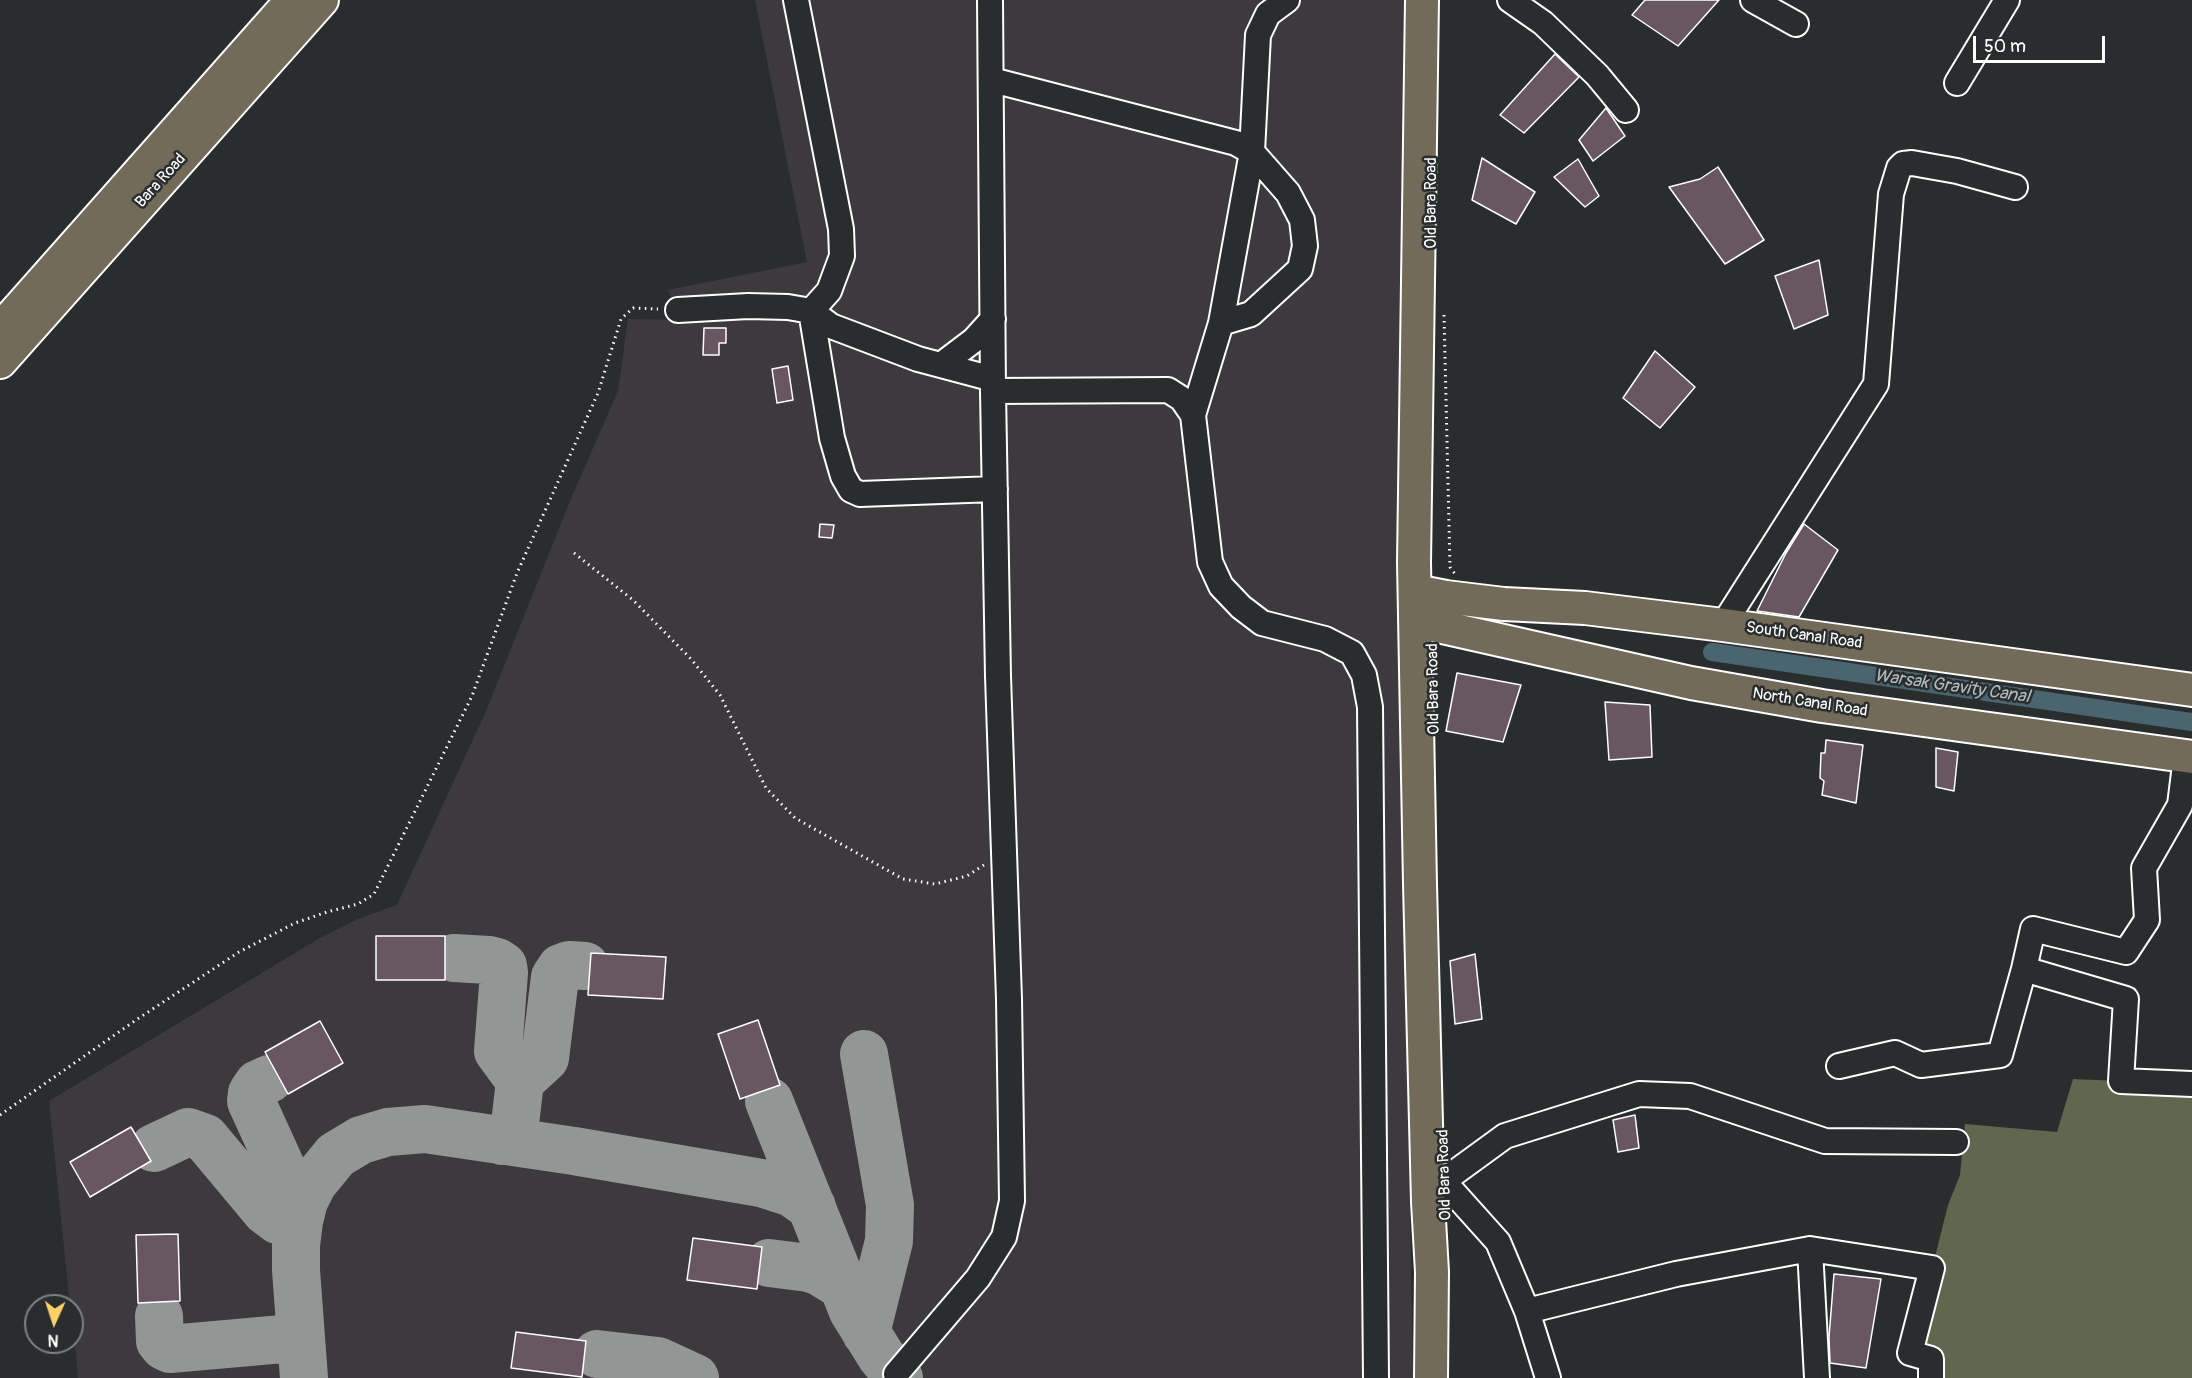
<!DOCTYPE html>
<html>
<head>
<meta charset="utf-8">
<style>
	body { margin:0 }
	#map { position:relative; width:2192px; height:1378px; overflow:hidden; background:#2a2d2e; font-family:Pangolin,sans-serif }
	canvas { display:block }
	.north { position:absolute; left:24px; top:1294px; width:60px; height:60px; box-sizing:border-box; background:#2a2d2e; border:2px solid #7f8182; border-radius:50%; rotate:183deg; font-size:16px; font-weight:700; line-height:24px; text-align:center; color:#fff }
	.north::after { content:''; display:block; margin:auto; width:21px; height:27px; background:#ffd166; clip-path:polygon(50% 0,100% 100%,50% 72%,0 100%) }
	.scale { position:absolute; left:1973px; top:36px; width:132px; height:27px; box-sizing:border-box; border:3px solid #fff; border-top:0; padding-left:8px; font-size:18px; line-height:21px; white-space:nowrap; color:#fff; -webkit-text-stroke:4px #2a2d2e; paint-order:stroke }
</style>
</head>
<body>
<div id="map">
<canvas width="2192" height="1378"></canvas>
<div class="north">N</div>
<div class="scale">50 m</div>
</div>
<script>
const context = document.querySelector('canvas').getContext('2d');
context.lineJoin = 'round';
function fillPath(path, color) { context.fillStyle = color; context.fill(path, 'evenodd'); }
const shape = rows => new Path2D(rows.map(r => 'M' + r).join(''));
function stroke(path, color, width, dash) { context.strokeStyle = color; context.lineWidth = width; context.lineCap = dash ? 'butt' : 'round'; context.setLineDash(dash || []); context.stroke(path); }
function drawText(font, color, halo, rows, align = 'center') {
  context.font = font + ' Pangolin,sans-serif'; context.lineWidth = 5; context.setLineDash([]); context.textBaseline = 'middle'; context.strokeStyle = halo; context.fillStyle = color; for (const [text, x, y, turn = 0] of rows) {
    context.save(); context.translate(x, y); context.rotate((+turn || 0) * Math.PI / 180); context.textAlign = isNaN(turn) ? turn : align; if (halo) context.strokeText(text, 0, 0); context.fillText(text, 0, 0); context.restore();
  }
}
fillPath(shape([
	[755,0,1407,0,1398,571,1413,1378,78,1378,72,1306,70,1306,49,1101,320,938,358,919,397,905,486,711,570,501,618,391,628,319,682,320,668,290,807,262]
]), '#3d3a3d');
fillPath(shape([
	[2073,1079,2192,1084,2192,1378,1932,1378,1911,1352,1948,1205,1960,1175,1965,1124,2057,1132]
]), '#5f684f');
stroke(shape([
	[1712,652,2192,722]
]), '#4a656f', 18);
stroke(shape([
	[454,958,489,960,497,962,503,966,504,973,498,1051,520,1081,515,1124,502,1141],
	[864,1054,890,1205,889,1241,866,1333],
	[269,1079,258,1084,252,1093,251,1101,301,1211],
	[520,1081,545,1058,555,977,561,968,569,965,585,966],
	[769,1101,853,1311,881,1356,899,1378],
	[154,1148,188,1132,205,1138,266,1211,278,1220,299,1221],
	[769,1263,809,1268,820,1272,843,1286],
	[159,1316,160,1341,164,1346,170,1349,283,1339,302,1349],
	[597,1354,658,1361,695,1378],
	[304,1378,296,1270,296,1245,299,1221,304,1201,313,1183,336,1155,361,1140,388,1132,425,1129,574,1151,761,1183,792,1193,812,1207]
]), '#949696', 48);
const building = shape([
	[1645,0,1719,0,1678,46,1632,15,1645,0],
	[1555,54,1579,77,1524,133,1500,115,1555,54],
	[1606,108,1625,136,1593,161,1579,140,1606,108],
	[1482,158,1535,192,1516,224,1472,200,1482,158],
	[1578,159,1599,196,1585,207,1554,177,1578,159],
	[1718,167,1764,240,1725,264,1669,187,1700,179,1718,167],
	[1819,260,1828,315,1794,329,1775,276,1819,260],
	[704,328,726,328,726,343,719,343,719,355,703,355,704,328],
	[1655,351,1695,387,1660,428,1623,398,1655,351],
	[788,366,793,400,777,403,772,369,788,366],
	[820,524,834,525,832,538,819,537,820,524],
	[1804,524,1838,550,1799,617,1757,611,1786,553,1804,524],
	[1457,673,1521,685,1503,742,1446,731,1457,673],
	[1605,702,1650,705,1652,757,1609,760,1605,702],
	[1826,740,1863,745,1856,803,1822,795,1824,781,1820,778,1821,753,1825,753,1826,740],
	[1936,748,1958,752,1954,791,1936,787,1936,748],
	[376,936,445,936,445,980,376,980,376,936],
	[591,953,666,957,663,999,588,995,591,953],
	[1475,954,1482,1019,1455,1024,1450,961,1475,954],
	[758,1020,780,1085,740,1099,718,1034,758,1020],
	[320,1021,343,1063,288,1094,265,1052,320,1021],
	[1635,1115,1639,1148,1618,1152,1613,1120,1635,1115],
	[131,1127,151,1161,90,1197,70,1162,131,1127],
	[178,1234,180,1301,138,1303,136,1235,178,1234],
	[693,1238,762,1247,757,1289,687,1280,693,1238],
	[1834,1274,1881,1279,1866,1368,1830,1363,1829,1337,1834,1274],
	[516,1332,586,1341,582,1377,511,1368,516,1332]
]);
fillPath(building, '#685761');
stroke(building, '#fff', 1.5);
const minor = shape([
	[796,0,841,229,842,256,829,291,811,311,832,438,843,476,851,490,860,494,995,489],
	[1510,0,1543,23,1597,75,1626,110],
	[1753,0,1796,24],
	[992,80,1236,143,1252,152,1288,193,1302,220,1305,246,1300,269,1251,314,1221,323],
	[1957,83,2007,0],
	[678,310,748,306,788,307,811,311,831,326,918,359,993,379],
	[941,365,974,340,993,319],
	[993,391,1168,390,1182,399,1193,415,1210,562,1221,586,1241,607,1262,623,1325,639,1352,653,1364,675,1370,707,1376,1378],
	[1193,415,1221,323,1252,152,1258,35,1268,14,1287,0],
	[1723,625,1876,384,1891,194,1899,168,1903,164,1912,163,1957,171,2015,187],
	[2024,969,2033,929,2126,952,2147,920,2144,868,2180,805,2186,757],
	[1839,1066,1895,1053,1921,1065,2000,1055,2024,969,2126,999,2121,1081,2192,1084],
	[1446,1179,1505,1136,1639,1094,1690,1096,1825,1141,1956,1142],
	[1446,1184,1498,1242,1527,1311,1676,1274,1810,1249,1932,1268,1910,1353,1931,1359,1931,1378],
	[1810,1249,1817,1378],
	[1527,1311,1548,1378],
	[896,1374,978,1278,1004,1237,1012,1201,1009,999,998,676,993,391,990,0]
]);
const major = shape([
	[1422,0,1414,562,1420,884,1428,1202,1432,1272,1431,1378],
	[3,326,292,0],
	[0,362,322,0],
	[1415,591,1446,597,1504,604,1585,608,1723,625,2192,690],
	[1415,616,1433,625,1691,683,1822,706,2192,757]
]);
stroke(minor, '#fff', 28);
stroke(major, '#fff', 36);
stroke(shape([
	[1444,315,1450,567,1455,574],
	[574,553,633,600,691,659,720,695,766,788,795,818,903,879,935,884,967,876,984,865],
	[0,1115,136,1020,239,952,295,923,327,912,358,904,374,894,472,696,517,573,598,393,621,319,633,308,658,309]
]), '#fff', 3, [1.5, 4.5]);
stroke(minor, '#2a2d2e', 24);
stroke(major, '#736b5a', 32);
drawText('16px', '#fff', '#2a2d2e', [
	["Bara Road",161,181,-48],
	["Old Bara Road",1432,203,-90],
	["South Canal Road",1804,636,8],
	["Old Bara Road",1434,689,-91],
	["North Canal Road",1810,703,9],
	["Old Bara Road",1445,1175,-92]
]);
drawText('italic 18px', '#aebabe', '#2a2d2e', [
	["Warsak Gravity Canal",1952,687,8]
]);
</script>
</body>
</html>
